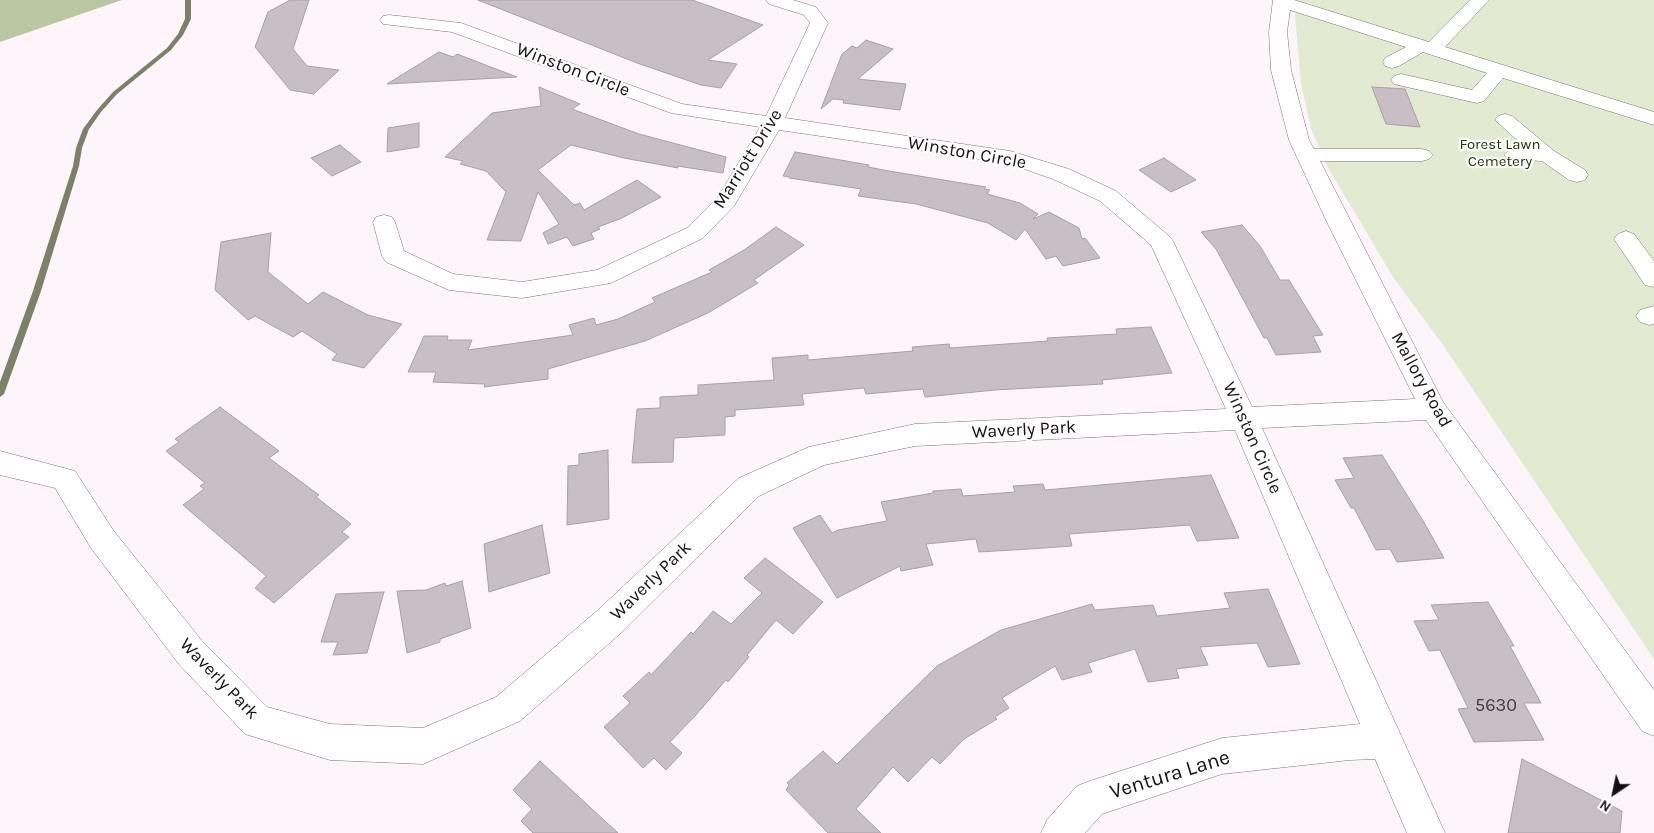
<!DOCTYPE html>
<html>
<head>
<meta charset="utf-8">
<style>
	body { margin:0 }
	#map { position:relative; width:1654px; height:833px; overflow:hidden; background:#fef5fa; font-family:Karla,sans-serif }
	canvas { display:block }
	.north { position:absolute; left:1589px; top:768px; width:50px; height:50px; -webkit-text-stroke:4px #fff; paint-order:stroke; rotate:214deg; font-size:14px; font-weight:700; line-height:20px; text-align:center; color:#141012 }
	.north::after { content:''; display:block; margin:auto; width:18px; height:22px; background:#141012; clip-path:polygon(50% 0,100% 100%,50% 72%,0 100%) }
</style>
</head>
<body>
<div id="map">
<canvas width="1654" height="833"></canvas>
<div class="north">N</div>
</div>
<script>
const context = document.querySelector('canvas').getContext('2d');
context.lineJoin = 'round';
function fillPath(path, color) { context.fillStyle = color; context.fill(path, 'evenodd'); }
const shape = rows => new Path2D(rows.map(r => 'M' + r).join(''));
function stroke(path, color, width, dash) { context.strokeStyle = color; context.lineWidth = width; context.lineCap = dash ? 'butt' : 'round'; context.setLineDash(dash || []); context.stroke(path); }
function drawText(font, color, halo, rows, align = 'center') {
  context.font = font + ' Karla,sans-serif'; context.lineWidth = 4.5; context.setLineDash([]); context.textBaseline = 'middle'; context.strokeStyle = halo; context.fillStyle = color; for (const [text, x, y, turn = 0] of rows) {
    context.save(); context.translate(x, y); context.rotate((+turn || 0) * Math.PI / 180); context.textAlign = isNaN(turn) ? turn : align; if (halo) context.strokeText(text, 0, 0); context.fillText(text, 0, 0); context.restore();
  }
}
fillPath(shape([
	[1295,0,1654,0,1654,659,1443,345,1393,277,1327,166,1311,129,1301,84,1294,5]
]), '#e2ead2');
fillPath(shape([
	[0,0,122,0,0,42]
]), '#bbc7a1');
fillPath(shape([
	[185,0,191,0,191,19,183,35,171,50,117,94,101,112,89,129,82,148,79,166,41,291,4,394,0,397,0,382,33,291,73,166,76,148,83,129,97,110,113,92,167,48,178,34,185,19,185,0]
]), '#7b8268');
const building = shape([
	[290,0,309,0,293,49,307,66,339,70,314,94,290,90,255,47,268,12,290,0],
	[478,0,692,0,763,25,708,60,737,64,721,88,701,85,637,63,478,0],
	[866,40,893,49,858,79,906,84,900,110,843,103,844,100,833,99,821,109,842,54,852,46,857,48,866,40],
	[439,52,453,57,457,54,517,77,387,84,439,52],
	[539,87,580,104,572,109,639,134,726,157,723,173,677,166,678,168,624,158,571,145,538,170,574,205,580,203,584,210,637,180,661,197,622,218,598,227,600,229,591,233,594,239,573,246,567,237,548,244,543,233,559,224,538,192,521,241,487,240,506,192,486,171,460,164,463,161,445,157,492,113,541,106,539,87],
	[1372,87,1405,89,1420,127,1386,124,1372,87],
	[419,123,419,147,387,152,388,128,419,123],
	[340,145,361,162,332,176,311,158,340,145],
	[795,152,869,165,868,167,889,171,986,187,984,189,990,190,987,194,1020,203,1038,214,1033,219,1049,212,1079,228,1082,239,1085,238,1100,258,1063,266,1056,256,1046,259,1025,229,1016,240,988,223,916,204,858,196,861,189,789,178,789,177,783,176,795,152],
	[1164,158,1196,180,1171,192,1139,170,1164,158],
	[1242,225,1260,246,1280,280,1289,280,1323,335,1313,336,1321,352,1276,355,1267,338,1264,338,1216,249,1201,232,1242,225],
	[776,227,804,245,754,280,758,283,708,313,645,341,548,369,548,379,484,387,485,384,433,382,436,372,408,372,424,336,448,336,447,340,472,340,468,350,573,335,569,325,594,318,596,325,618,319,655,302,652,298,712,272,709,270,744,250,776,227],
	[271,233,268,272,308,304,323,292,368,315,402,324,364,368,332,360,337,354,302,331,293,337,255,316,248,320,215,290,221,242,271,233],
	[1151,327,1172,373,1102,380,1103,384,995,390,925,397,923,389,866,394,864,388,802,394,804,405,735,410,735,416,725,417,725,435,674,438,673,462,632,463,637,409,660,408,660,397,698,395,698,385,774,380,772,358,808,355,808,360,913,351,912,347,949,344,950,348,1048,341,1047,338,1117,334,1116,329,1151,327],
	[220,407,279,451,269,458,319,495,316,497,351,524,342,532,349,537,274,603,255,588,266,576,183,505,204,489,200,486,205,483,166,451,179,442,175,439,220,407],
	[608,450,609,519,567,525,568,466,579,465,579,454,608,450],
	[1382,455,1422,519,1444,558,1397,562,1390,549,1376,550,1354,508,1351,508,1335,480,1354,478,1343,458,1382,455],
	[1211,475,1239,538,1197,541,1190,525,1069,534,1072,546,1029,549,979,552,976,539,926,544,933,565,901,571,900,566,837,598,793,528,820,515,832,533,838,530,887,521,881,502,933,493,933,491,961,489,963,496,1015,492,1013,486,1043,484,1045,490,1211,475],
	[542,525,550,573,489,592,484,544,542,525],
	[765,558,823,602,793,634,776,620,747,655,749,657,728,682,726,680,695,716,670,742,682,753,666,770,654,758,643,768,604,727,630,703,623,696,649,672,651,675,691,632,693,634,713,611,731,624,762,593,744,578,765,558],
	[462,581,471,628,440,639,440,642,407,653,397,591,426,590,445,583,446,586,462,581],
	[1268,589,1300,664,1268,667,1257,643,1200,647,1208,665,1176,669,1179,678,1148,682,1135,649,1088,663,1092,672,1062,680,1055,666,1002,698,1009,708,995,717,997,719,964,739,940,764,932,757,908,782,893,767,856,809,881,833,828,833,786,790,789,785,787,783,823,751,837,764,937,666,1001,630,1092,604,1095,610,1153,605,1157,616,1230,608,1224,593,1268,589],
	[384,592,367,653,333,655,338,642,321,642,336,594,384,592],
	[1488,602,1514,646,1510,646,1541,703,1524,703,1544,740,1474,742,1458,709,1468,708,1440,650,1429,651,1414,621,1439,620,1431,605,1488,602],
	[1522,759,1622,811,1620,833,1508,833,1522,759],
	[540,761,618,833,533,833,521,821,532,809,513,790,540,761]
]);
fillPath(building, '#c9bec5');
stroke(building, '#a99fa6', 1);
const minor = shape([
	[766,0,793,0,816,7,828,23,785,118,1010,151,1069,169,1116,191,1169,236,1173,241,1252,407,1415,399,1326,220,1289,140,1271,70,1269,32,1273,0,1294,0,1429,42,1470,0,1489,0,1445,47,1654,112,1654,125,1503,78,1484,101,1477,103,1394,84,1391,80,1394,76,1401,74,1472,90,1487,73,1423,52,1399,66,1392,68,1385,66,1383,62,1385,58,1406,47,1290,10,1287,32,1291,70,1309,140,1314,149,1422,149,1429,151,1433,155,1429,159,1422,161,1320,161,1443,402,1654,690,1654,736,1642,731,1426,420,1262,428,1445,833,1407,833,1375,759,1350,760,1222,774,1102,814,1085,833,1041,833,1047,820,1077,786,1090,781,1222,738,1360,724,1235,430,915,446,824,465,759,496,621,633,520,721,423,764,330,760,245,734,178,663,91,548,55,488,0,475,0,451,75,471,113,530,202,641,267,707,330,724,423,728,496,697,597,611,739,478,809,447,915,424,1226,409,1151,245,1100,201,1053,179,1007,163,779,130,734,206,703,238,611,283,522,298,449,290,386,262,382,256,373,222,376,217,384,215,392,217,395,222,404,251,453,274,522,282,597,270,687,228,718,197,760,127,671,113,452,32,383,24,380,20,383,16,389,15,461,23,682,104,766,116,810,23,804,15,769,4,766,0],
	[1505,114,1512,116,1554,151,1585,170,1588,175,1585,180,1577,182,1569,180,1542,161,1508,159,1504,155,1508,151,1527,149,1495,120,1498,116,1505,114],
	[1626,231,1634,234,1654,261,1654,287,1645,285,1614,239,1618,234,1626,231],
	[1654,306,1654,324,1649,325,1640,322,1636,316,1640,310,1654,306]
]);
stroke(minor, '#7b7278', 1);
fillPath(minor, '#fff');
drawText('15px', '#293305', '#fff', [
	["Forest Lawn",1500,145],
	["Cemetery",1500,162]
]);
drawText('18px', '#141012', '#fff', [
	["Winston Circle",573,70,21],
	["Winston Circle",967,153,10],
	["Marriott Drive",748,159,-58],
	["Mallory Road",1421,380,61],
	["Waverly Park",1024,430,-3],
	["Winston Circle",1252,438,66],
	["Waverly Park",651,581,-44],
	["Waverly Park",219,679,46]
]);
drawText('18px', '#413c3f', null, [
	["5630",1496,706]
]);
drawText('21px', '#141012', '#fff', [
	["Ventura Lane",1170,775,-17]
]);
</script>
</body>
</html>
